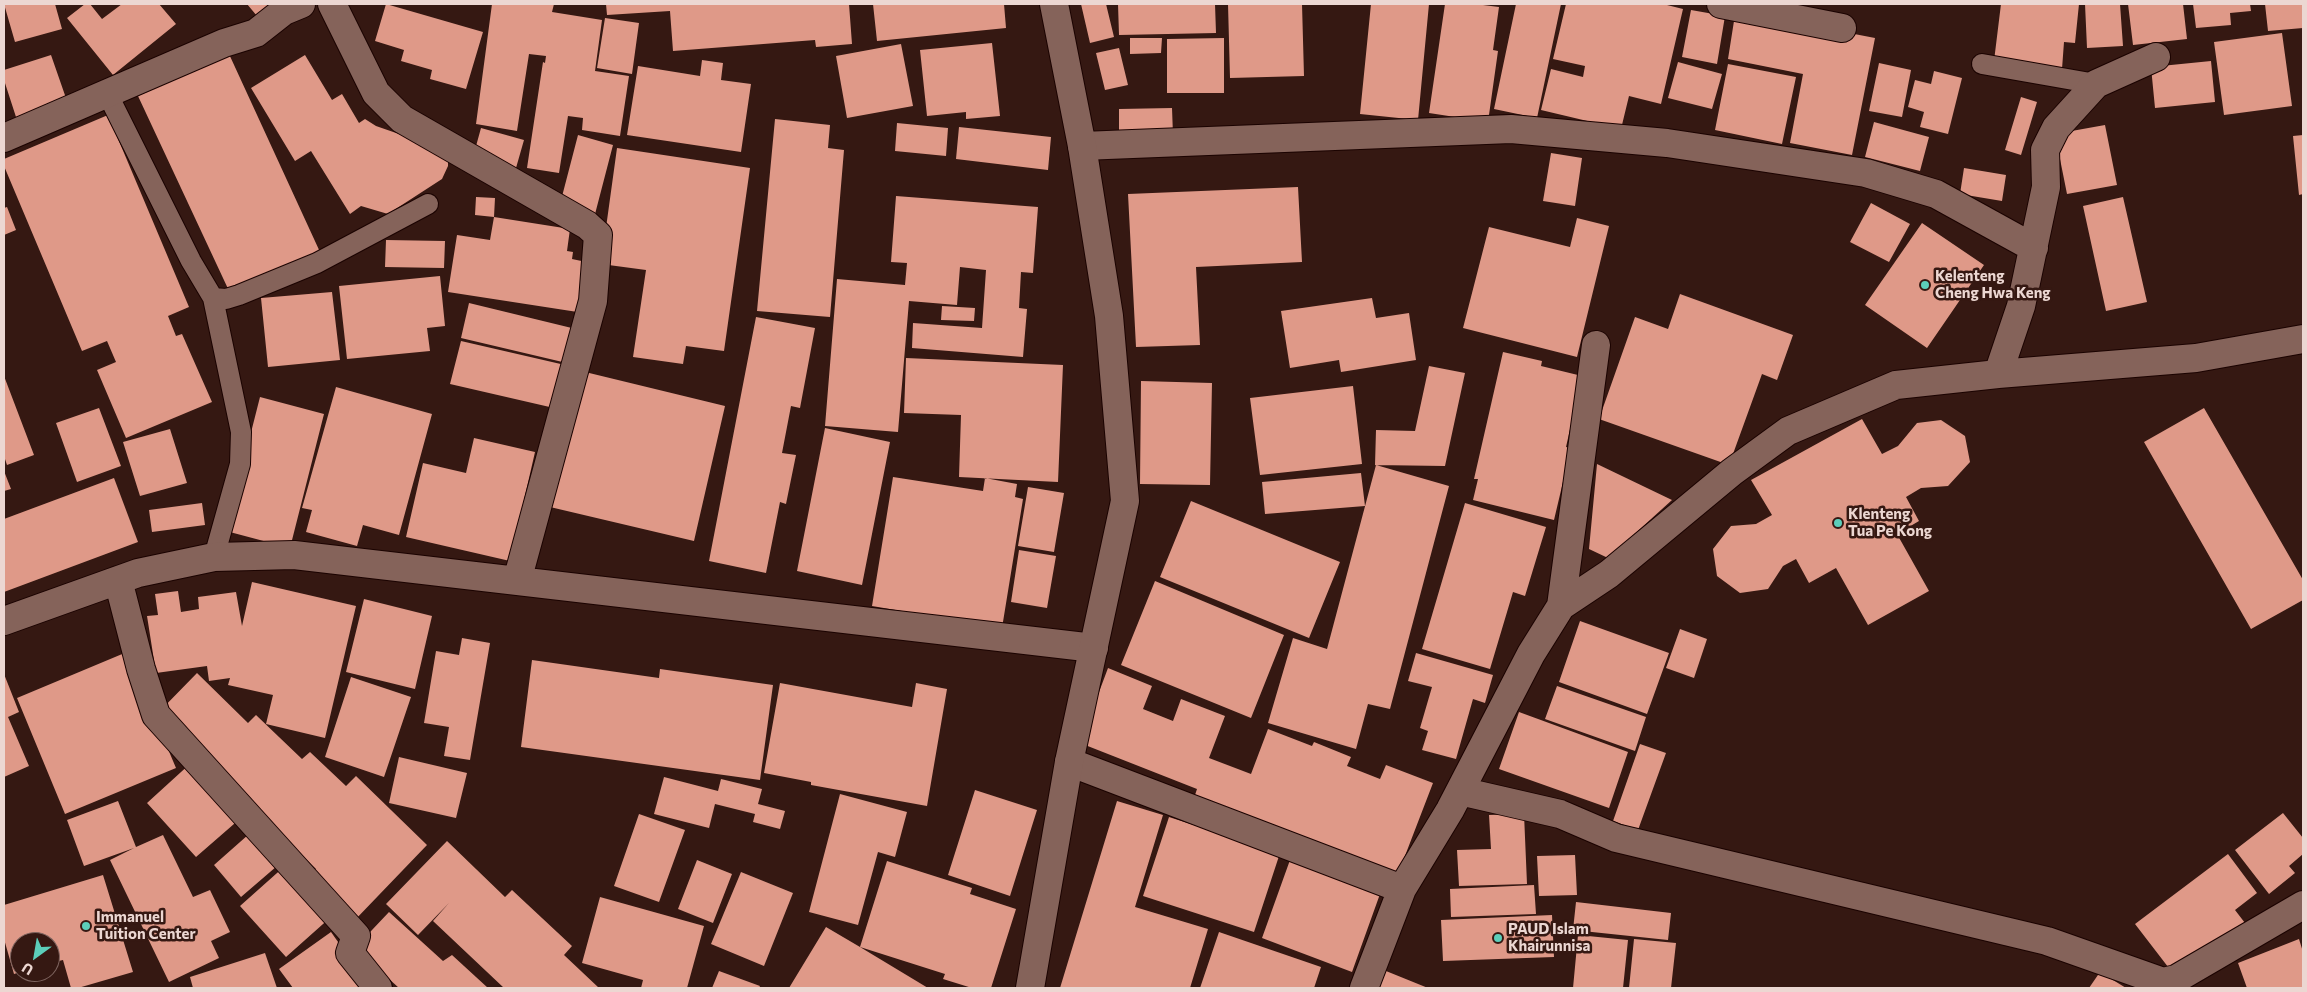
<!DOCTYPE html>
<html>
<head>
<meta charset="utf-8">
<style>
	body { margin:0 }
	#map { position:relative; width:2307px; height:992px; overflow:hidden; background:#351812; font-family:Commissioner,sans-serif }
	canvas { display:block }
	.frame { position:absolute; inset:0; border:5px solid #ecd7d2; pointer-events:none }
	.north { position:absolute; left:10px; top:932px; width:50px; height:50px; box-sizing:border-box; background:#351812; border:1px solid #7e645f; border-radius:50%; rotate:212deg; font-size:14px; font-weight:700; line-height:20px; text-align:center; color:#ecd7d2 }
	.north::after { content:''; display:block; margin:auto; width:18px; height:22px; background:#5cceba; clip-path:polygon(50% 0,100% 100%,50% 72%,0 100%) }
</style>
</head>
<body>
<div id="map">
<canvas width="2307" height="992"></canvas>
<div class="frame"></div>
<div class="north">U</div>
</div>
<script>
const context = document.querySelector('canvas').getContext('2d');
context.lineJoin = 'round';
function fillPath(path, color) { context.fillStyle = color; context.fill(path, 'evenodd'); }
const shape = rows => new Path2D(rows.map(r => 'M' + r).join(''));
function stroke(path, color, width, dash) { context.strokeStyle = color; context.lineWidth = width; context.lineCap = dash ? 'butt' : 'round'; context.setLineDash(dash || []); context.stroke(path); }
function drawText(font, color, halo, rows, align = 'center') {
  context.font = font + ' Commissioner,sans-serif'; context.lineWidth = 5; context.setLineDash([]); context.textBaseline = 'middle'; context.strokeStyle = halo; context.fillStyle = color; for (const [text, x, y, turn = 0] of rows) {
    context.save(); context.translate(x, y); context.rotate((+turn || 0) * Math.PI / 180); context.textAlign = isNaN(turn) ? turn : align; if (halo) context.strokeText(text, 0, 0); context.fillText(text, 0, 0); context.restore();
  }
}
fillPath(shape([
	[4,4,55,4,62,29,15,42],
	[85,4,90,4,102,19,122,4,159,4,176,24,113,75,67,18],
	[247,4,286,4,262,22],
	[386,4,483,32,466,89,430,79,432,70,401,61,404,50,375,41],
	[492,4,554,4,552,12,602,20,595,71,629,76,620,136,582,130,583,118,568,116,559,173,527,168,543,62,545,63,546,56,529,54,517,131,476,124],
	[606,4,849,4,852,44,816,47,815,40,673,51,670,11,607,15],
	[873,4,1004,4,1006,28,877,41],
	[1081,4,1106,4,1114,37,1090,43],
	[1118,4,1215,4,1216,33,1119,35],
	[1228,4,1302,4,1304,76,1230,78],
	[1371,4,1429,4,1418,120,1360,114],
	[1445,4,1475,4,1499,7,1493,50,1498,51,1488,122,1429,113],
	[1516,4,1561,4,1537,118,1494,109],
	[1566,4,1663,4,1683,9,1661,104,1629,96,1621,129,1541,110,1551,69,1583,77,1585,66,1553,59],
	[2001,4,2079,4,2075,43,2064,42,2062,69,1994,61],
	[2085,4,2120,4,2123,46,2087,48],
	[2128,4,2183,4,2187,39,2133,45],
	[2193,4,2250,4,2251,11,2230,13,2231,25,2196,28],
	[2265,4,2303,4,2303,28,2268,31],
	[1691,10,1725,16,1717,64,1682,57],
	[605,18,639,23,632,74,597,68],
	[1782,20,1875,38,1852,155,1790,143,1803,74,1728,59,1734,21],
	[2282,33,2292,106,2224,115,2214,42],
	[1130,38,1162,38,1161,53,1130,54],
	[1224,38,1224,93,1167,93,1167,39],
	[992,43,1000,116,966,119,966,112,927,116,920,50],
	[901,44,913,106,847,118,836,56],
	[1119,48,1128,85,1105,90,1096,53],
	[229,54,320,252,230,293,138,96],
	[51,55,67,101,16,117,4,80,4,70],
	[305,55,332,100,342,94,359,123,365,119,376,126,448,151,448,166,442,179,388,214,361,206,350,214,311,151,295,161,251,88],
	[702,60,723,63,721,80,751,84,741,152,627,135,638,66,700,76],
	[2211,61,2215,102,2155,108,2151,67],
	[1678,62,1722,74,1712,109,1668,98],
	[1879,63,1911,70,1902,117,1869,111],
	[1728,64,1796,77,1782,144,1715,130],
	[1934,71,1962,78,1948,134,1920,127,1924,112,1908,107,1915,80,1931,84],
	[2021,97,2037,102,2021,155,2005,150],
	[1172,108,1173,135,1119,136,1119,109],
	[108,115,189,307,168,316,176,336,182,334,212,402,126,438,97,370,116,362,107,341,82,351,4,166,4,159],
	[775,119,830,125,828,148,844,150,830,317,757,311],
	[1874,122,1929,137,1920,171,1865,157],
	[897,123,948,128,946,156,895,151],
	[2105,125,2117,185,2067,194,2055,134],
	[959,127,1051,137,1048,170,956,159],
	[481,128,524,140,516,168,473,157],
	[578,135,613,145,594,218,559,208],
	[2303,135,2303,194,2299,195,2293,136],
	[617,148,750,168,724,351,686,346,683,364,633,357,646,270,601,264],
	[1551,153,1582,158,1575,206,1543,201],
	[1964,168,2006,175,2002,201,1960,194],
	[1298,187,1302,262,1196,267,1200,345,1136,347,1128,194],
	[896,196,1038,207,1033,273,1021,272,1019,308,1027,309,1023,357,912,348,913,323,982,328,986,270,960,267,957,305,909,301,898,432,825,426,837,279,905,285,907,263,891,262],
	[476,197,495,198,494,217,475,215],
	[2123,197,2147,302,2106,311,2083,206],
	[1871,203,1910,224,1889,262,1850,242],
	[7,207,16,230,4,235,4,208],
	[494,217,570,229,567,251,573,252,572,259,591,263,584,313,448,292,457,235,490,240],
	[1577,218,1609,226,1577,357,1463,328,1489,227,1570,247],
	[1922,223,1984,265,1927,348,1865,305],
	[386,240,445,241,444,268,385,267],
	[440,276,445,326,427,328,430,351,347,359,339,286],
	[332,292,340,360,268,367,261,298],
	[1680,294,1793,335,1777,380,1762,374,1729,465,1599,419,1635,317,1668,329],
	[1372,298,1376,318,1409,313,1416,360,1341,372,1339,360,1290,368,1281,311],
	[469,303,580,330,571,364,461,338],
	[942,306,975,308,974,321,941,320],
	[756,317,815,328,800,408,791,406,782,453,796,455,786,504,780,502,766,573,709,561],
	[461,341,565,365,554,408,450,384],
	[1503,352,1542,361,1541,366,1582,376,1566,447,1571,448,1554,520,1473,500,1478,479,1474,479],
	[906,358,1063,365,1058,482,959,477,961,415,904,413],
	[1429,366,1465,373,1445,466,1375,465,1376,430,1415,431],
	[581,371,725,406,694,541,550,507],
	[4,376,34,455,7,465,4,456],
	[1141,381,1212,383,1210,485,1140,484],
	[1353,386,1362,464,1260,475,1250,398],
	[336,387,432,414,399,535,363,525,357,546,306,532,312,510,302,508],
	[260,397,324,414,290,548,226,531],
	[99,408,121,466,77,482,56,423],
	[2204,408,2303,580,2303,600,2251,629,2144,442],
	[1862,419,1882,454,1898,446,1917,423,1941,420,1965,436,1970,462,1948,486,1921,488,1906,497,1919,521,1897,534,1929,591,1868,625,1836,568,1809,583,1796,559,1783,566,1768,589,1740,593,1717,576,1713,549,1731,526,1756,524,1772,515,1751,480],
	[825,428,890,442,862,585,797,571],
	[170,429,187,483,140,496,123,442],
	[474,438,535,452,510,561,406,537,423,463,466,473],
	[1597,464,1672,500,1608,558,1589,549],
	[1376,465,1449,486,1390,709,1368,704,1356,749,1268,723,1293,638,1327,649],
	[4,471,11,489,4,491],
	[1361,473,1365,506,1265,514,1262,482],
	[893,477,983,491,985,478,1017,484,1015,497,1023,499,1002,628,872,606],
	[114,478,138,542,4,592,4,519],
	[1028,487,1064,493,1054,552,1018,546],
	[1191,501,1340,562,1309,638,1160,577],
	[202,503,205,525,152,532,149,510],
	[1465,503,1546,527,1525,596,1513,592,1490,669,1422,649],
	[1019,550,1056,556,1047,608,1011,602],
	[1155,581,1284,635,1251,718,1121,665],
	[252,582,356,606,325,738,266,724,273,695,228,685,230,678,209,681,207,666,156,673,147,616,158,615,155,594,178,591,181,612,199,609,198,597,236,592,242,626],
	[364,599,432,616,415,689,346,672],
	[1580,621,1669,653,1647,714,1559,682],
	[1680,629,1707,639,1694,678,1666,668],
	[462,638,490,643,470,760,444,756,449,727,424,723,436,651,459,655],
	[127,652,176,768,65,814,17,698],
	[1416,653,1493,675,1485,703,1473,699,1456,759,1422,750,1428,731,1420,728,1432,687,1408,681],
	[532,660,659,678,660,669,773,685,760,780,521,747],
	[1108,668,1152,686,1143,709,1173,721,1181,699,1225,716,1209,758,1251,774,1268,729,1312,746,1314,742,1351,757,1347,766,1380,779,1386,765,1433,783,1398,874,1195,795,1197,789,1080,743],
	[197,673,248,723,256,715,302,759,310,752,346,786,356,776,427,845,353,922,307,877,316,869,157,714],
	[4,674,19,712,8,717,29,766,4,777],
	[351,677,411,697,384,777,325,757],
	[780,683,912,707,916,683,947,689,927,806,811,785,811,782,764,773],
	[1557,686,1646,717,1635,751,1545,719],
	[1519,712,1628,752,1609,808,1499,769],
	[1640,744,1666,753,1638,830,1613,821],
	[399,757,467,773,456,818,389,803],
	[192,762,242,817,196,857,147,803],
	[664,777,718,791,721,779,762,789,758,804,785,811,780,829,753,822,755,814,715,804,709,828,654,814],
	[975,790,1037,810,1010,896,948,875],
	[840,794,907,812,895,857,878,852,858,925,809,912],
	[118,801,136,847,163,835,193,897,210,890,230,932,211,941,219,958,169,982,110,860,134,848,84,866,67,820],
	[1117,801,1163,815,1135,907,1208,929,1190,988,1060,988],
	[2283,813,2303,838,2303,854,2289,866,2295,873,2269,894,2235,850],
	[639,814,685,830,659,902,614,886],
	[1524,814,1527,884,1459,886,1457,850,1491,849,1489,815],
	[1169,817,1280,853,1254,932,1143,896],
	[257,827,284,860,241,897,214,865],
	[447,841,505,897,512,890,572,946,564,955,599,988,504,988,433,921,449,903,418,935,386,904],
	[2228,854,2257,893,2235,910,2245,923,2175,976,2135,924],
	[1575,855,1577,895,1539,896,1537,856],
	[697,860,732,874,713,923,678,909],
	[1290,860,1380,894,1352,972,1262,938],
	[887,861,972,888,970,894,1016,909,991,988,972,988,943,979,945,974,860,947,928,988,789,988,826,927,860,947],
	[286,865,332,916,286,957,240,906],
	[741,872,793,893,764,966,711,944],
	[103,875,133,972,78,988,71,988,63,960,50,963,50,942,20,942,20,972,14,974,4,939,4,905],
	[1534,885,1536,914,1451,917,1450,889],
	[600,897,704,926,687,988,641,988,643,980,582,963],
	[1576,902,1671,913,1668,940,1573,930],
	[389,912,443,961,452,955,488,988,399,988,355,948],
	[1552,915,1554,957,1443,961,1441,920],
	[331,932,367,983,359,988,293,988,279,969],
	[1219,932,1321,967,1314,988,1200,988],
	[1578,935,1628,940,1623,988,1573,988],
	[1634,939,1676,943,1671,988,1629,988],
	[2299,939,2303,952,2303,988,2247,988,2238,963],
	[265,953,277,988,193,988,190,977],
	[719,971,760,986,759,988,712,988],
	[1386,971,1428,988,1379,988],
	[2100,972,2126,988,2089,988]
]), '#df9988');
const lane = shape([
	[1982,64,2096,84],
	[108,95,191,261,213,298,226,299,239,295,317,263,428,204],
	[213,298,241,432,240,464,214,557]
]);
const street = shape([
	[332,4,376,93,402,119,587,225,598,235,593,301,517,581],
	[1721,4,1842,28],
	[4,138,224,43,256,33,284,11,301,4],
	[1082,146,1511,129,1667,143,1866,173,1936,194,2034,248],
	[1998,374,2021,306,2046,187,2045,150,2056,128,2096,84,2156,57],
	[118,580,141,669,156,715,356,936,350,953,378,988],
	[1561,606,1596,345],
	[4,621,138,573,214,557,294,555,1094,648],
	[1069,762,1402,889],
	[1460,791,1560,814,1616,838,2047,941,2163,982,2176,979,2303,905],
	[1364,988,1402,889,1450,810,1531,654,1561,606,1609,574,1732,472,1788,431,1896,385,1998,374,2196,358,2303,339]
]);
const secondary = shape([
	[1030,988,1069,762,1125,501,1109,316,1082,146,1054,4]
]);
stroke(lane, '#1b0301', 22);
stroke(street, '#1b0301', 30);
stroke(secondary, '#1b0301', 30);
stroke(lane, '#85635a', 20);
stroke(street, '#85635a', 28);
stroke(secondary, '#85635a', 28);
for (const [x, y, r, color] of [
	[1925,285,5,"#5cceba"],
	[1838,523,5,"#5cceba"],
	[86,926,5,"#5cceba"],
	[1498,938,5,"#5cceba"]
]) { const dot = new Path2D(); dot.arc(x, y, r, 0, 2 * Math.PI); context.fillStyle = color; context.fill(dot); stroke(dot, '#351812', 2); }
drawText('bold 15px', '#ecd7d2', '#351812', [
	["Kelenteng",1935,276],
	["Cheng Hwa Keng",1935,293],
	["Klenteng",1848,514],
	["Tua Pe Kong",1848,531],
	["Immanuel",96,917],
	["Tuition Center",96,934],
	["PAUD Islam",1508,929],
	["Khairunnisa",1508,946]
], 'left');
</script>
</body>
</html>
